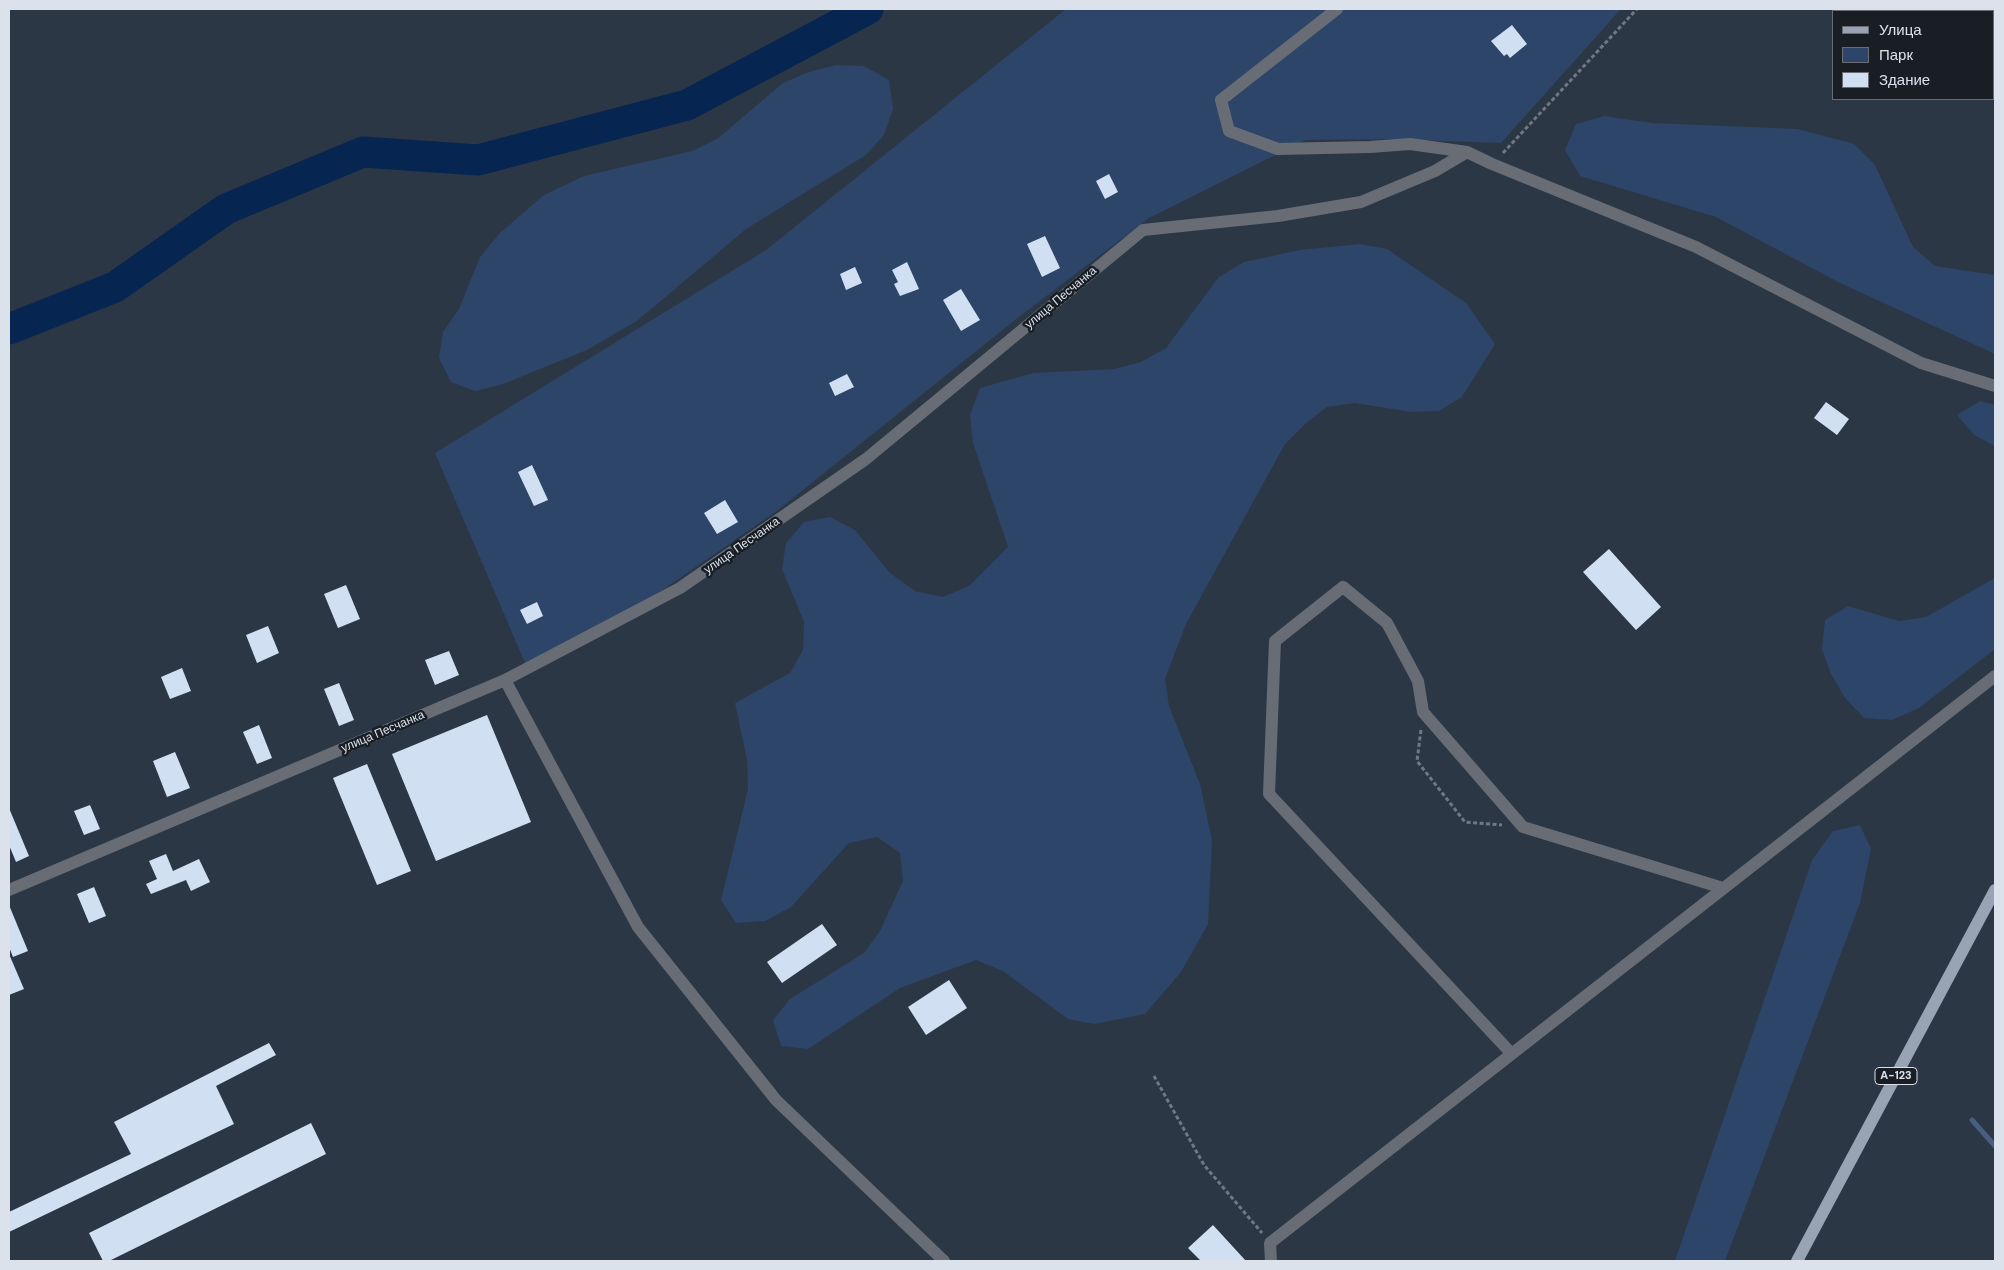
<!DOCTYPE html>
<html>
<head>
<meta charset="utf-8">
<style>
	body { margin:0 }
	#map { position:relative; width:2004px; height:1270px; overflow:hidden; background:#2c3746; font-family:"DM Sans",sans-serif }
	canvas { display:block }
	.frame { position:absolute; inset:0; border:10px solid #dbe2ec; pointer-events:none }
	.legend { position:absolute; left:1832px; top:10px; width:162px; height:90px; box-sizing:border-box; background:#191e25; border:1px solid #676c75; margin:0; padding:6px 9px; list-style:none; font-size:15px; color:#dbe2ec }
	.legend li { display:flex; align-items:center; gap:10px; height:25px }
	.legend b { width:25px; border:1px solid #676c75 }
</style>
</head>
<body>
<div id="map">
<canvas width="2004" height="1270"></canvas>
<div class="frame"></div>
<ul class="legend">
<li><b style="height:6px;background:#98a3b3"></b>Улица</li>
<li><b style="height:14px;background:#2c4568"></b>Парк</li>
<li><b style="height:14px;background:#d1dff3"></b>Здание</li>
</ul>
</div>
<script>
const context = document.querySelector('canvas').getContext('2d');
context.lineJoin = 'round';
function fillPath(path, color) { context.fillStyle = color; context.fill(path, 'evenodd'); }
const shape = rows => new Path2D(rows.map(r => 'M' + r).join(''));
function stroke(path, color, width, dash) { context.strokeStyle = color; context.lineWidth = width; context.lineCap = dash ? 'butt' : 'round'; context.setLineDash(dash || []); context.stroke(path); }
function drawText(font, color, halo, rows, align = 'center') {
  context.font = font + ' "DM Sans",sans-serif'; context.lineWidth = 5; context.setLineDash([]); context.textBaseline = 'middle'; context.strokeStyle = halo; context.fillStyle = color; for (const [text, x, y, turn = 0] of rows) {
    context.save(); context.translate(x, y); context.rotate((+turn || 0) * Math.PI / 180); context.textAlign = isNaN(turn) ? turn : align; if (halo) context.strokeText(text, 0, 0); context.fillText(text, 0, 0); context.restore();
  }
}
fillPath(shape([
	[1066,9,1621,9,1501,143,1395,139,1305,140,1149,218,1015,320,778,510,641,605,526,665,435,453,766,250],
	[836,65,864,66,889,80,893,109,884,135,866,155,746,229,637,321,587,350,503,384,475,391,451,382,439,358,443,332,459,309,480,257,500,233,544,195,584,176,692,151,717,139,783,83,809,72],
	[1604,116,1652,123,1798,129,1854,144,1875,165,1913,247,1935,266,1995,275,1995,354,1840,283,1716,217,1580,176,1565,150,1576,124],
	[1360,244,1387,249,1466,303,1495,344,1462,397,1439,411,1411,412,1355,403,1327,407,1305,424,1285,444,1186,624,1165,679,1169,706,1200,784,1212,840,1208,924,1181,972,1145,1014,1094,1024,1068,1019,1003,971,976,960,900,988,808,1049,781,1046,773,1020,790,999,864,953,880,931,903,881,900,853,877,837,849,843,791,907,765,921,736,923,721,900,748,789,747,760,735,703,790,673,803,650,804,622,782,569,786,543,804,522,830,517,855,530,890,573,915,591,943,597,969,586,1008,547,973,443,970,415,980,388,1033,373,1114,369,1141,362,1166,348,1219,277,1244,262,1300,250],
	[1980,401,1995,405,1995,446,1974,435,1957,415],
	[1995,578,1995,649,1919,708,1892,720,1864,718,1845,698,1831,674,1822,649,1825,620,1848,606,1899,621,1926,617],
	[1860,825,1871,849,1860,903,1725,1261,1675,1261,1812,860,1833,831]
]), '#2c4568');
stroke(shape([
	[1972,1120,1995,1146]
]), '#465e7f', 5);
stroke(shape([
	[9,329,115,287,226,209,363,152,478,160,687,105,868,9]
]), '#062550', 31);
fillPath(shape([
	[1512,25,1527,44,1510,58,1507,54,1504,56,1491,41],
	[1109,174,1118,192,1105,199,1096,181],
	[1045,236,1060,268,1042,277,1027,244],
	[907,262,919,289,900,296,894,284,898,282,892,270],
	[855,267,862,283,846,290,840,274],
	[961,289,980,320,961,331,943,300],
	[847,374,854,387,835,396,829,383],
	[1826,402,1849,419,1837,435,1814,418],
	[532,465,548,500,534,506,518,472],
	[725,500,738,522,717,534,704,513],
	[1609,549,1661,607,1636,630,1583,572],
	[346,585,360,619,338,628,324,594],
	[537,602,543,616,527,624,520,610],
	[268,626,279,653,257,663,246,635],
	[449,651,459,675,435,685,425,660],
	[182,668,191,691,170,699,161,677],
	[339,683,354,720,339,726,324,689],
	[487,715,531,822,436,861,392,754],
	[259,725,272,758,257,764,243,732],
	[175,752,190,788,167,797,153,761],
	[367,764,411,871,377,885,333,778],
	[90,805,100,829,84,835,74,811],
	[9,808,29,856,16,862,9,845],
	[166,854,173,871,199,859,210,882,191,891,186,880,151,894,146,884,157,879,149,861],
	[94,887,106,916,89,923,77,894],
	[9,905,28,951,13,957,9,947],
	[822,924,837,945,782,983,767,962],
	[9,954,24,989,9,995],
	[949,980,967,1008,926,1035,908,1007],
	[269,1043,276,1055,216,1086,234,1124,9,1232,9,1212,131,1154,114,1122],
	[311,1123,326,1154,109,1261,103,1261,89,1233],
	[1213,1225,1246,1261,1201,1261,1188,1248]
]), '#d1dff3');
stroke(shape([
	[1503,153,1637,9],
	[1421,730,1417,761,1465,822,1502,825],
	[1154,1076,1204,1165,1262,1233]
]), '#6f7885', 3, [4, 2.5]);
stroke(shape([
	[1337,9,1221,100,1229,131,1278,149,1370,147,1410,144,1467,152],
	[505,680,638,927,776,1100,944,1261],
	[9,890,505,680,680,588,866,459,1143,230,1278,216,1361,202,1435,171,1467,152,1492,164,1696,247,1921,363,1995,386],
	[1511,1053,1269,794,1275,641,1343,587,1387,623,1418,681,1423,712,1523,827,1723,888],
	[1271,1261,1270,1243,1995,676]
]), '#686d75', 12);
stroke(shape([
	[1797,1261,1995,890]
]), '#98a3b3', 12);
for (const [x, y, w] of [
	[1896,1076,42]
]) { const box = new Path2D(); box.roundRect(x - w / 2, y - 8.5, w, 17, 4); context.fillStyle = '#191e25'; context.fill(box); stroke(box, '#dbe2ec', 1); }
drawText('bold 11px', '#dbe2ec', null, [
	["А-123",1896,1076]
]);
drawText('12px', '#dbe2ec', '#191e25', [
	["улица Песчанка",1061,298,-40],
	["улица Песчанка",742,546,-35],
	["улица Песчанка",383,732,-23]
]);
</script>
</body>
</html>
